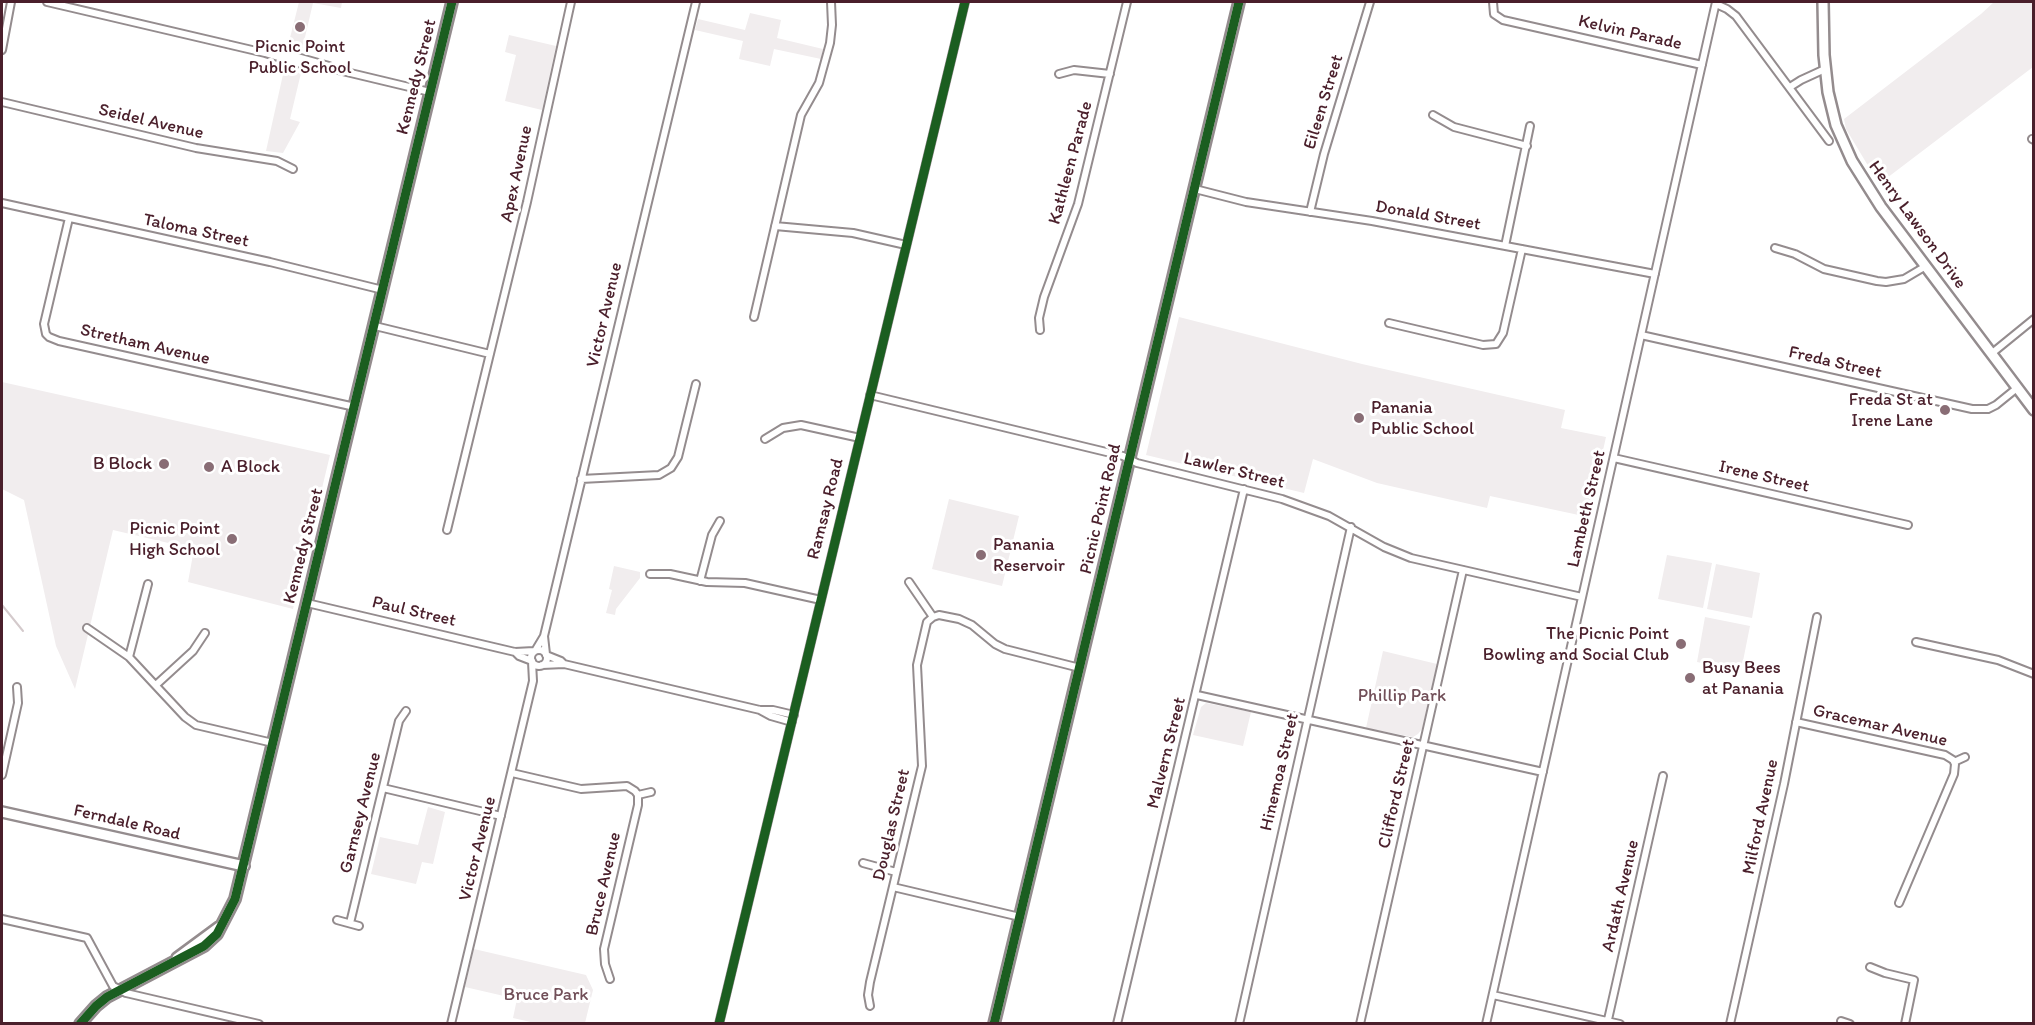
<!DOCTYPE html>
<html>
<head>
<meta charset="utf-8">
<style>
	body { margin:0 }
	#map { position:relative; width:2035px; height:1025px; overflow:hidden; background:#fff; font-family:Itim,sans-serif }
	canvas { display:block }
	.frame { position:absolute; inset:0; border:3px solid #4a1f2b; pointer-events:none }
</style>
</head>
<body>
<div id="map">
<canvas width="2035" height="1025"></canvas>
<div class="frame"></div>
</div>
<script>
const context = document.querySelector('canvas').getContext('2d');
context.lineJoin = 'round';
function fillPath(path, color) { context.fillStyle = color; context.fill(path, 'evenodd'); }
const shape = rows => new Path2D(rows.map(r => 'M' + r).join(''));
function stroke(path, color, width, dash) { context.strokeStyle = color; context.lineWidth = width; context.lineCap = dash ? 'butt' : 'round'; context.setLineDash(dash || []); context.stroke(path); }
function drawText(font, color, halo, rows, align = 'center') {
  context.font = font + ' Itim,sans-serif'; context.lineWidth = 6; context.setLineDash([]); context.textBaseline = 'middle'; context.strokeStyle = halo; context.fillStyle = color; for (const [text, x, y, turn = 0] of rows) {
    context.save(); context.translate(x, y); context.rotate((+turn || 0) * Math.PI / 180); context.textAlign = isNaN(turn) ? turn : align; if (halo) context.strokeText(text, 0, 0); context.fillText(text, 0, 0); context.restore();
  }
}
fillPath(shape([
	[299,2,342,2,341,8,313,3,302,50,288,46],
	[1994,2,2033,2,2033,67,1879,184,1846,129,1844,119,1981,14],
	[750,13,781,20,777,38,823,49,821,59,774,49,770,66,739,59,743,41,695,30,698,19,745,30],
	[509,35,556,46,542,110,505,101,516,55,505,52],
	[284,70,301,73,290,119,300,122,283,153,266,151],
	[1179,317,1362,364,1565,410,1561,428,1606,437,1588,517,1490,496,1487,508,1377,483,1313,459,1304,493,1146,455],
	[2,382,330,455,293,609,188,582,194,549,113,530,75,689,56,646,24,500,2,489],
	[949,499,1019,516,1002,586,932,569],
	[1667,555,1712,563,1703,608,1658,599],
	[1716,564,1760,573,1752,618,1707,609],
	[614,566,640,572,640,578,616,609,615,615,606,613,612,590,609,589],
	[1705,617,1750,626,1741,671,1697,662],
	[1383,651,1437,664,1422,729,1418,734,1413,737,1366,728],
	[1206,703,1251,712,1243,746,1193,735,1201,707],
	[428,807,445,812,433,864,422,862,416,884,371,874,380,837,418,845],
	[474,949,586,975,593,990,585,1023,535,1023,513,1018,517,999,465,987]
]), '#f1edee');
stroke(shape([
	[2,605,23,631]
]), '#d4cacc', 2);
const street = shape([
	[47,2,265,53,307,66,340,70],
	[1493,2,1494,14,1503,20,1702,65],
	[1716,4,1727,9,1736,16,1829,141],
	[2,50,11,2],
	[277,55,297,57,329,66],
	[338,70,430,92],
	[1059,74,1074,70,1110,74],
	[1790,87,1801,80,1825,69],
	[2,102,196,148,277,161,293,169],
	[1433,115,1454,127,1527,146],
	[2032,139,2034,140],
	[1195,189,1246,202,1372,221,1655,274],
	[2,203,270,262,383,290],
	[1310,212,1324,154,1370,2],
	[69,218,44,324,46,334,49,337,59,341,355,407],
	[775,226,853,233,906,245],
	[1505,246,1530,126],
	[1775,248,1795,254,1824,269,1877,281,1886,282,1904,279,1926,266],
	[754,317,801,115,819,83,830,43,832,25,831,2],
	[1389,323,1483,345,1496,344,1503,333,1522,249],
	[375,326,490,354],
	[1040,330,1039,318,1044,297,1078,204,1127,2],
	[1641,335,1972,409,1988,409,1996,405,2017,388],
	[1991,354,2034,319],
	[870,395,1123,456,1137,463,1282,499,1329,516,1384,547,1411,558,1582,597],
	[765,439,783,428,801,425,860,438],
	[1614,458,1908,525],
	[581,479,659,475,671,468,678,457,696,384],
	[447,530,527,202,571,2],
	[650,574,670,574,707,582,745,583,821,600],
	[700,581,712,535,720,521],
	[909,582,933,617],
	[307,603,515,652,534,651],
	[87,628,129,657,185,717,196,725,273,743],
	[544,636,546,654],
	[1916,642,1998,660,2034,674],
	'531 658a8 8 0 1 1 16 0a8 8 0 1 1-16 0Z',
	[535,651,544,636,696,2],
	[515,652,519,656,532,661],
	[546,655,561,661,564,664],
	[129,657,148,584],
	[542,665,564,664,760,710,773,710,794,715],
	[157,684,193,651,205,633],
	[1197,695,1543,772],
	[760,710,771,716,792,722],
	[1796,722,1945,755,1953,760,1955,764,1954,774,1899,903],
	[1954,762,1965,757],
	[512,773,581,789,627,786,635,791,638,795,638,805,604,949,605,964,610,979],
	[2,775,18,703,17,687],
	[383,788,501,816],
	[638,795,651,792],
	[863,863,896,872],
	[893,887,1020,917],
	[2,919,87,938,113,986,126,993,259,1024],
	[337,920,359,926],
	[350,923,399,721,406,711],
	[1870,967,1885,973,1914,980,1905,1024],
	[1493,995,1620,1024],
	[870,1006,868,995,870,982,922,766,917,665,927,622,933,617,939,615,959,619,972,625,995,644,1005,649,1080,668],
	[1841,1021,1850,1024],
	[451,1024,533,681,532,662],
	[719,1024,965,2],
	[1117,1024,1244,489],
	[1239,1024,1351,527],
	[1360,1024,1463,570],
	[1486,1024,1716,2],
	[1607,1024,1663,776],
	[1730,1024,1784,784,1817,617]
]);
const secondary = shape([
	[1823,2,1824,55,1828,92,1836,125,1852,161,1881,207,2034,410],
	[2,812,244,866],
	[177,958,219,927],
	[80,1024,96,1006,107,997,204,946,217,934,235,899,452,2],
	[994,1024,1239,2]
]);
stroke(street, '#948c8e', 10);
stroke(secondary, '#948c8e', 14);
stroke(street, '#fff', 6);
stroke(secondary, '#fff', 9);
stroke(shape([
	[80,1024,96,1006,107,997,204,946,217,934,235,899,452,2],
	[719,1024,965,2],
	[994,1024,1239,2]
]), '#1b5e20', 9);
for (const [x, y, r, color] of [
	[300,27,6,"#896d75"],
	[1945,410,6,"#896d75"],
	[1359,418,6,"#896d75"],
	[164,464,6,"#896d75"],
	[209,467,6,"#896d75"],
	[232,539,6,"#896d75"],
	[981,555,6,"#896d75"],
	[1681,644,6,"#896d75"],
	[1690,678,6,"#896d75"]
]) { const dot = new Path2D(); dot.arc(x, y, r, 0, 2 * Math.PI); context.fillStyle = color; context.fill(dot); stroke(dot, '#fff', 2); }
drawText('18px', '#4a1f2b', '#fff', [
	["Kelvin Parade",1630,33,13],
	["Kennedy Street",417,77,-76],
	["Eileen Street",1324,102,-73],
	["Seidel Avenue",151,122,13],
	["Kathleen Parade",1071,163,-75],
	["Apex Avenue",517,174,-78],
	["Donald Street",1428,216,10],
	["Henry Lawson Drive",1917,225,54],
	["Taloma Street",196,231,12],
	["Victor Avenue",605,315,-77],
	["Stretham Avenue",145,345,13],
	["Freda Street",1835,363,13],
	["Lawler Street",1234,471,14],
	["Irene Street",1764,477,13],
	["Ramsay Road",826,509,-76],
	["Picnic Point Road",1101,509,-77],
	["Lambeth Street",1587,509,-77],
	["Kennedy Street",304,546,-76],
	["Paul Street",414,612,13],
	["Gracemar Avenue",1880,726,13],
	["Malvern Street",1167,753,-76],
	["Hinemoa Street",1280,772,-77],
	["Clifford Street",1397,794,-77],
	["Garnsey Avenue",361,813,-76],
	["Milford Avenue",1761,817,-78],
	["Ferndale Road",127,823,13],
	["Douglas Street",892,825,-77],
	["Victor Avenue",478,849,-76],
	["Bruce Avenue",604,884,-77],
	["Ardath Avenue",1621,896,-77]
]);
drawText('18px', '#4a1f2b', '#fff', [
	["Picnic Point",300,47,"center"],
	["Public School",300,68,"center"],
	["Freda St at",1933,400],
	["Irene Lane",1933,421],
	["Panania",1371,408,"left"],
	["Public School",1371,429,"left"],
	["B Block",152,464],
	["A Block",221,467,"left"],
	["Picnic Point",220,529],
	["High School",220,550],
	["Panania",993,545,"left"],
	["Reservoir",993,566,"left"],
	["The Picnic Point",1669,634],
	["Bowling and Social Club",1669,655],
	["Busy Bees",1702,668,"left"],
	["at Panania",1702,689,"left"]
], 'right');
drawText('18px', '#714f58', '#fff', [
	["Phillip Park",1402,696],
	["Bruce Park",546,995]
]);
</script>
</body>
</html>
